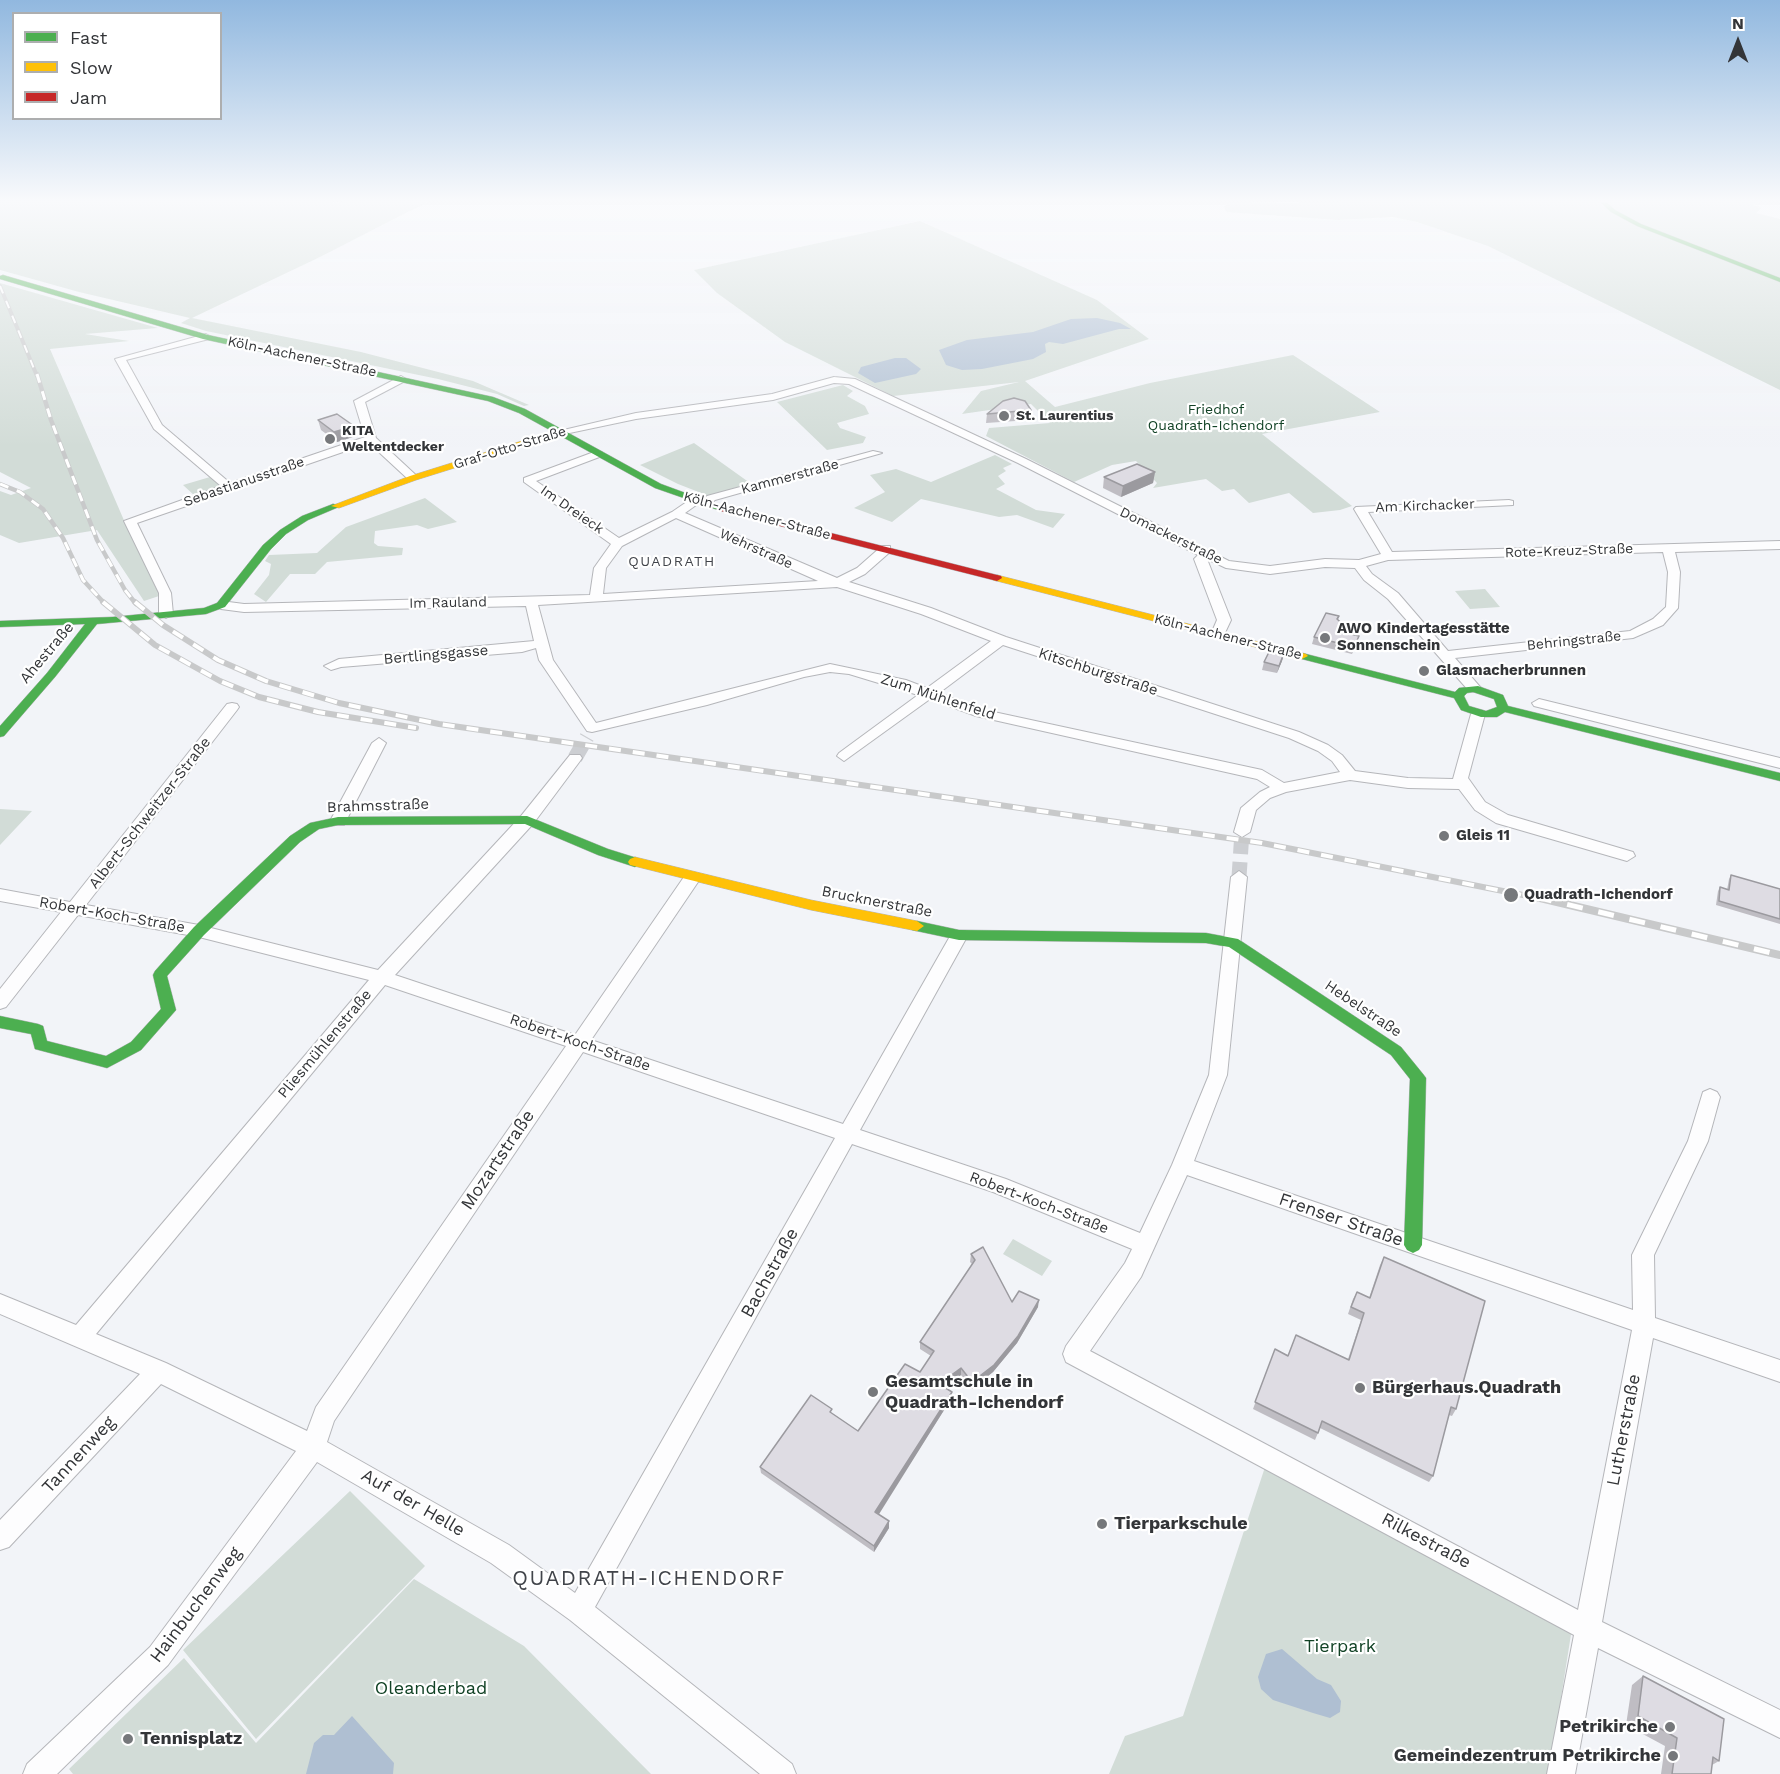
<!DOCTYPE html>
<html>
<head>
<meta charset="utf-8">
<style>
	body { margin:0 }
	#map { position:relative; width:1780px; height:1774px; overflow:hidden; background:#f2f4f8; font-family:"Work Sans",sans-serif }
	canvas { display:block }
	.legend { position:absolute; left:12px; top:12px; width:210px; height:108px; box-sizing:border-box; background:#fff; border:2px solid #adaeaf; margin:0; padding:8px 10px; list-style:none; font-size:18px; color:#333538 }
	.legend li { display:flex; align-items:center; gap:12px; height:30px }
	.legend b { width:30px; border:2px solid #adaeaf }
	.north { position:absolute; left:1708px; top:12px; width:60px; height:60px; -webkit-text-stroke:4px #fff; paint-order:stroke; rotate:0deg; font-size:16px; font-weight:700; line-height:24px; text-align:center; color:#333538 }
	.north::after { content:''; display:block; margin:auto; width:21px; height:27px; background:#333538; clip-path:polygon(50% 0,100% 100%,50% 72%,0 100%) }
</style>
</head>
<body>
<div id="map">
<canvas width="1780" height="1774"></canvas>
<ul class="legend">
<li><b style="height:8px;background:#4caf50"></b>Fast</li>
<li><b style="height:8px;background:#ffc107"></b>Slow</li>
<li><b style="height:8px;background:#c62828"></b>Jam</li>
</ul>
<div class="north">N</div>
</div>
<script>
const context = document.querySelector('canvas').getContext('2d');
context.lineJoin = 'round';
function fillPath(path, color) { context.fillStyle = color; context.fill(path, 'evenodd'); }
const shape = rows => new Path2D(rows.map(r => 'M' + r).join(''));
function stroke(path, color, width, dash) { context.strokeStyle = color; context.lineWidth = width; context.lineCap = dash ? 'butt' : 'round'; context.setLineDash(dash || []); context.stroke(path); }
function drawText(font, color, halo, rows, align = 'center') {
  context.font = font + ' "Work Sans",sans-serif'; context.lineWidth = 4.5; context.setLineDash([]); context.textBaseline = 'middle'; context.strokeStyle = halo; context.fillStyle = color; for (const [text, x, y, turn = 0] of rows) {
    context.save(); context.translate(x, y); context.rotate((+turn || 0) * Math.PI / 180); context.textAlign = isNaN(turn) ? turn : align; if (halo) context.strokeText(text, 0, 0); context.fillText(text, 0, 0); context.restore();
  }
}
fillPath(shape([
	[0,199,323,199,335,203,360,199,433,199,320,257,192,318,361,352,473,381,529,405,524,406,497,394,438,379,206,331,181,323,190,318,79,292,0,270],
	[1349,199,1761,201,1753,205,1761,208,1756,213,1780,219,1780,390,1488,246,1417,222,1393,217,1338,220,1227,212,1224,207,1229,203,1339,202],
	[920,221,1097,300,1149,339,1025,381,1055,407,1150,383,1293,355,1380,412,1262,434,1352,506,1340,510,1313,513,1289,493,1249,503,1234,489,1222,491,1206,479,1153,488,1157,483,1136,461,1112,465,1074,482,986,436,989,428,1050,423,1031,404,962,414,981,391,1019,382,893,396,785,342,717,293,694,270],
	[0,283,158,328,85,334,129,341,50,349,126,525,162,595,144,601,97,530,19,543,0,535,0,491,11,495,31,488,0,472],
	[843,385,853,391,847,396,865,406,869,414,837,423,840,428,866,437,863,443,827,450,777,402],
	[694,443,750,483,709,496,678,484,640,465],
	[995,455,1012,464,1003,468,1006,471,998,476,1005,484,996,489,1036,510,1065,514,1053,528,1017,515,999,517,921,499,892,522,854,508,885,492,870,475,896,469,931,482],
	[210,477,223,487,195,496,183,485],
	[425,498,457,522,428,529,417,525,375,531,374,543,378,546,403,548,402,555,327,562,315,574,290,574,266,602,254,594,269,575,271,564,265,561,269,555,317,553,346,527],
	[1485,589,1500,607,1470,609,1455,591],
	[0,809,32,811,0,845],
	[1013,1239,1052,1261,1042,1276,1003,1254],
	[1266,1464,1572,1628,1549,1774,1109,1774,1125,1736,1183,1716],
	[350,1491,425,1566,256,1739,183,1650],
	[414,1579,524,1646,651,1774,73,1774,69,1769,184,1658,256,1743]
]), '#d2dcd7');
fillPath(shape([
	[1097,318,1120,323,1131,329,1119,329,1063,344,1049,342,1045,344,1046,352,1033,359,982,369,962,370,946,365,939,350,967,340,1033,332,1071,319],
	[895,358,906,358,921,369,916,374,875,383,858,373,861,367],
	[1282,1649,1317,1679,1331,1685,1341,1701,1340,1712,1330,1718,1313,1713,1273,1700,1261,1689,1258,1677,1266,1654],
	[352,1716,394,1763,393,1774,306,1774,314,1743,323,1735,334,1735]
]), '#afbfd2');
stroke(shape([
	[575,758,587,737],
	[1239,877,1242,832]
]), '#ccced2', 15, [15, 8]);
const street = shape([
	[206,334,211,337,209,339,126,360,162,425,230,483,365,437,354,401,401,376,406,379,405,381,365,402,376,438,419,478,409,480,369,443,137,523,171,593,173,614,166,618,159,614,159,593,124,521,221,486,154,429,115,359,206,334],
	[834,377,855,379,1026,459,1229,561,1270,566,1325,559,1359,560,1381,554,1354,509,1356,507,1509,500,1513,501,1513,505,1368,512,1392,552,1780,541,1780,549,1675,552,1680,572,1678,608,1663,625,1633,638,1455,658,1481,688,1474,692,1469,691,1388,599,1364,580,1355,568,1325,567,1270,574,1226,568,1207,559,1231,620,1223,637,1213,637,1211,634,1217,620,1194,559,1198,555,1018,463,849,384,834,383,773,400,636,419,560,435,555,432,636,413,772,394,834,377],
	[1663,552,1668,572,1666,607,1653,619,1630,631,1448,651,1398,593,1372,574,1366,566,1388,560,1663,552],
	[873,451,882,453,715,500,709,505,699,503,685,513,837,578,857,568,882,546,890,546,890,552,865,574,849,582,931,608,1006,637,1299,732,1328,745,1342,755,1355,771,1408,778,1453,779,1471,714,1478,710,1483,711,1485,714,1468,778,1485,802,1508,815,1633,852,1635,856,1627,861,1496,823,1475,810,1459,789,1408,788,1350,780,1286,792,1270,798,1256,810,1250,832,1242,837,1234,832,1241,808,1260,792,1270,787,1257,779,976,716,930,699,844,761,837,756,839,753,918,695,849,674,830,672,804,677,707,705,592,732,587,731,539,660,536,648,522,652,341,667,331,670,324,666,339,659,534,641,526,606,244,612,221,609,215,605,221,601,244,604,590,595,594,568,611,544,524,482,524,478,594,452,602,452,602,456,536,481,619,538,672,512,691,499,701,501,707,496,873,451],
	[676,518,816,580,818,581,603,594,606,568,622,546,676,518],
	[837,587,921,614,991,641,927,688,906,680,830,664,596,723,553,660,538,605,837,587],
	[1003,645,1289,738,1318,751,1332,761,1340,772,1284,783,1262,770,980,709,939,693,1003,645],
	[1539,699,1780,758,1780,768,1534,706,1532,703,1539,699],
	[232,703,237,704,239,707,237,710,86,905,199,925,378,970,521,816,570,755,580,755,582,758,580,761,533,824,395,975,575,1035,686,874,698,874,700,878,698,882,591,1040,843,1124,953,931,965,931,968,935,860,1130,1006,1179,1140,1233,1172,1165,1209,1075,1231,877,1239,871,1247,877,1227,1075,1194,1161,1633,1310,1632,1255,1688,1141,1703,1092,1710,1089,1717,1092,1720,1097,1708,1141,1654,1255,1655,1318,1780,1360,1780,1382,1653,1338,1602,1622,1780,1710,1780,1738,1598,1648,1575,1774,1547,1774,1574,1635,1066,1362,1063,1354,1066,1346,1125,1263,1132,1249,993,1192,852,1144,595,1607,792,1764,796,1774,760,1774,570,1620,491,1563,317,1462,168,1665,57,1774,23,1774,27,1764,150,1647,296,1451,161,1384,9,1547,0,1550,0,1520,140,1374,0,1314,0,1294,76,1325,369,980,199,937,78,915,6,1007,0,1009,0,989,61,912,0,901,0,889,70,902,227,704,232,703],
	[385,985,566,1046,316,1407,307,1431,166,1363,96,1334,385,985],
	[583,1052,835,1138,575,1593,509,1545,327,1442,334,1421,583,1052],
	[1187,1175,1632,1330,1578,1610,1090,1351,1141,1277,1187,1175],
	[379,738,386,743,346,821,344,825,332,825,330,821,372,743,379,738]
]);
const fast = shape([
	[1597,199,1603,199,1615,210,1641,224,1780,278,1780,282,1637,226,1611,212,1597,199],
	[3,275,208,335,493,397,525,409,661,484,729,509,721,511,655,488,519,413,488,401,203,339,0,279,0,276,3,275],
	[333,504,341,506,308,520,286,534,271,549,225,607,206,614,97,624,55,677,4,736,0,737,0,726,47,673,85,624,0,627,0,621,113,617,204,608,217,603,263,545,280,530,302,516,333,504],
	[1302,653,1455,692,1459,688,1478,686,1503,695,1508,706,1780,773,1780,781,1505,712,1497,717,1481,717,1461,710,1454,698,1298,658,1298,654,1302,653],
	[1473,692,1494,699,1497,707,1486,711,1469,706,1464,696,1467,693,1473,692],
	[527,816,608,849,640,859,642,862,635,867,598,855,525,824,338,825,319,829,300,842,204,935,167,976,176,1010,141,1050,107,1068,35,1049,31,1034,0,1028,0,1016,38,1024,43,1026,47,1041,106,1056,131,1042,161,1009,153,975,155,971,194,927,290,836,310,823,338,817,527,816],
	[917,921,959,930,1206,933,1238,939,1401,1047,1423,1074,1426,1078,1422,1245,1419,1250,1413,1253,1407,1250,1404,1245,1410,1079,1391,1055,1229,947,1206,943,959,940,912,930,910,926,917,921]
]);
const slow = shape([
	[560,429,563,430,563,434,416,480,339,508,331,506,410,476,560,429],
	[997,575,1306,654,1308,656,1302,659,993,580,992,578,997,575],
	[635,857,811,900,917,921,924,926,917,931,811,910,630,865,628,862,630,859,635,857]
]);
const jam = shape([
	[724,506,1001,576,1002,578,997,581,721,511,721,507,724,506]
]);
stroke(street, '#b5b6ba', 2);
stroke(fast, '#b5b6ba', 1);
stroke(slow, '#b5b6ba', 1);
stroke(jam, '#b5b6ba', 1);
fillPath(street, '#fdfdfe');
fillPath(fast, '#4caf50');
fillPath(slow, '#ffc107');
fillPath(jam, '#c62828');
const railFar3 = shape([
	[0,286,37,376]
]);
const railFar2 = shape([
	[37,374,51,420,97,540,125,590,136,604],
	[0,484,20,492,43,509,63,538,83,580,105,604]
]);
const railFar1 = shape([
	[103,602,155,645,220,681,259,697,318,712,416,728],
	[135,602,163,625,218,660,266,681,339,703,439,724,1262,843,1543,899]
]);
const rail = shape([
	[1536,897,1780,955]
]);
stroke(railFar3, '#c8c9ca', 4);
stroke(railFar2, '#c8c9ca', 4.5);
stroke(railFar1, '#c8c9ca', 6);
stroke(rail, '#c8c9ca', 8);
stroke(railFar3, '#fff', 2, [8]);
stroke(railFar2, '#fff', 3, [9]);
stroke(railFar1, '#fff', 4, [12]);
stroke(rail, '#fff', 5, [16]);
fillPath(shape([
	[1031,410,1030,420,986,423,987,414],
	[318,420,356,436,337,442,321,430],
	[1155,472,1153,483,1121,497,1103,488,1104,477],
	[1339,616,1338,620,1347,633,1357,643,1352,654,1312,644,1314,637],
	[1284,653,1282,661,1277,673,1262,670,1264,662],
	[1731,875,1780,889,1780,924,1716,905,1718,891,1720,887,1727,890,1729,879],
	[971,1254,1012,1302,1038,1307,1017,1343,993,1372,972,1389,961,1375,944,1387,951,1399,878,1514,889,1528,874,1552,761,1473,760,1467,833,1414,858,1431,920,1372,931,1356,920,1349,920,1342,972,1264,970,1262],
	[1384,1257,1456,1409,1452,1416,1449,1415,1433,1476,1429,1482,1320,1428,1315,1440,1253,1409,1275,1349,1288,1355,1296,1335,1348,1359,1361,1320,1348,1314,1353,1299,1357,1292,1369,1298,1380,1265],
	[1643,1676,1719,1761,1712,1765,1711,1774,1661,1774,1665,1746,1626,1725,1632,1685]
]), '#bfbdc3');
fillPath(shape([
	[354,426,356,436,337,442,334,432],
	[1155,472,1153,483,1121,497,1123,486],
	[1284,653,1282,661,1277,673,1279,666],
	[1039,1300,1038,1307,1017,1343,993,1372,972,1389,972,1382],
	[961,1368,961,1375,938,1391,939,1384],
	[952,1392,951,1399,876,1519,875,1512],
	[889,1521,889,1528,874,1552,874,1546]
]), '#9b9a9f');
const building = shape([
	[1014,398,1025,401,1031,410,987,414,1003,401,1014,398],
	[337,414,354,426,334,432,318,420,337,414],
	[1137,464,1155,472,1123,486,1104,477,1137,464],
	[1326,613,1339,616,1337,619,1346,627,1347,633,1359,636,1354,647,1314,637,1326,613],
	[1270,650,1284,653,1279,666,1264,662,1270,650],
	[1731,875,1780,889,1780,919,1719,901,1720,887,1729,890,1731,875],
	[983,1247,1012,1302,1019,1291,1039,1300,1018,1336,994,1365,972,1382,961,1368,939,1384,952,1392,875,1512,889,1521,874,1546,760,1467,811,1395,832,1409,830,1412,858,1431,905,1364,920,1372,934,1351,920,1342,975,1260,971,1254,983,1247],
	[1384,1257,1485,1301,1456,1409,1451,1407,1433,1476,1322,1421,1318,1433,1255,1402,1275,1349,1288,1356,1296,1335,1349,1360,1364,1313,1351,1307,1357,1292,1370,1298,1384,1257],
	[1643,1676,1724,1719,1719,1761,1713,1757,1711,1774,1672,1774,1677,1738,1638,1716,1643,1676]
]);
fillPath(building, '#dedce3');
stroke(building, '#9b9a9f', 1.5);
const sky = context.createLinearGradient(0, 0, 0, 447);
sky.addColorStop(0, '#91b8df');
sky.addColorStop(0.45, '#f9fafc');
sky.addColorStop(1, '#f9fafc00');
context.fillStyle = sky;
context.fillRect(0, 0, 1780, 447);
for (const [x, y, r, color] of [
	[1004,416,6,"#76787b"],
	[330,439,6,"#76787b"],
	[1325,638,6,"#76787b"],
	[1424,671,6,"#76787b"],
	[1444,836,6,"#76787b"],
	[1511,895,8,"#76787b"],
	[1360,1388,6,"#76787b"],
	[873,1392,6,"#76787b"],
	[1102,1524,6,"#76787b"],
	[1670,1727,6,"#76787b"],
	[128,1739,6,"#76787b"],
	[1673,1756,6,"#76787b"]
]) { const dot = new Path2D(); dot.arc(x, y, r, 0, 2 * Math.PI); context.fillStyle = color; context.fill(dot); stroke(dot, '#fff', 2); }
drawText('14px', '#333538', '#fff', [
	["Köln-Aachener-Straße",302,357,12],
	["Graf-Otto-Straße",510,448,-17],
	["Kammerstraße",790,477,-15],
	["Sebastianusstraße",244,482,-19],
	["Am Kirchacker",1425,506,-2],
	["Im Dreieck",572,510,35],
	["Köln-Aachener-Straße",757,516,15],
	["Domackerstraße",1171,536,26],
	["Wehrstraße",756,549,24],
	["Rote-Kreuz-Straße",1569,551,-2],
	["Im Rauland",448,603,-1],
	["Köln-Aachener-Straße",1228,637,14],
	["Behringstraße",1574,641,-6]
]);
drawText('14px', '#114225', '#fff', [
	["Friedhof",1216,410],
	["Quadrath-Ichendorf",1216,426]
]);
drawText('bold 14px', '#333538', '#fff', [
	["St. Laurentius",1016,416],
	["KITA",342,431],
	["Weltentdecker",342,447]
], 'left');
context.letterSpacing = '1.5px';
drawText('14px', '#41444a', '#fff', [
	["QUADRATH",672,562]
]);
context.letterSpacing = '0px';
drawText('bold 15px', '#333538', '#fff', [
	["AWO Kindertagesstätte",1337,629],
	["Sonnenschein",1337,646],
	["Glasmacherbrunnen",1436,671],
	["Gleis 11",1456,836],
	["Quadrath-Ichendorf",1524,895]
], 'left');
drawText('15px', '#333538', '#fff', [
	["Ahestraße",47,653,-50],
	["Bertlingsgasse",436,655,-5],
	["Kitschburgstraße",1098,672,18],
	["Zum Mühlenfeld",938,697,18],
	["Brahmsstraße",378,806,-2],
	["Albert-Schweitzer-Straße",150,813,-52],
	["Brucknerstraße",877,902,11],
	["Robert-Koch-Straße",112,915,10],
	["Hebelstraße",1363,1009,34],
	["Robert-Koch-Straße",580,1043,19],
	["Pliesmühlenstraße",325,1044,-50],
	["Robert-Koch-Straße",1039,1203,21]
]);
drawText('18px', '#333538', '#fff', [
	["Mozartstraße",498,1160,-56],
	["Frenser Straße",1341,1220,19],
	["Bachstraße",770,1273,-61],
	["Lutherstraße",1624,1430,-79],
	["Tannenweg",79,1455,-47],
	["Auf der Helle",413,1503,30],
	["Rilkestraße",1426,1541,28],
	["Hainbuchenweg",196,1605,-53]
]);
drawText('bold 18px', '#333538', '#fff', [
	["Gesamtschule in",885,1382],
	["Quadrath-Ichendorf",885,1403],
	["Bürgerhaus.Quadrath",1372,1388],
	["Tierparkschule",1114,1524],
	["Petrikirche",1658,1727,"right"],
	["Tennisplatz",140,1739],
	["Gemeindezentrum Petrikirche",1661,1756,"right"]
], 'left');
drawText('18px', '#114225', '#fff', [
	["Tierpark",1340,1647],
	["Oleanderbad",431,1689]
]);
context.letterSpacing = '1.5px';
drawText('21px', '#41444a', '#fff', [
	["QUADRATH-ICHENDORF",649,1579]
]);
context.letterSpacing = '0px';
</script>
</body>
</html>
